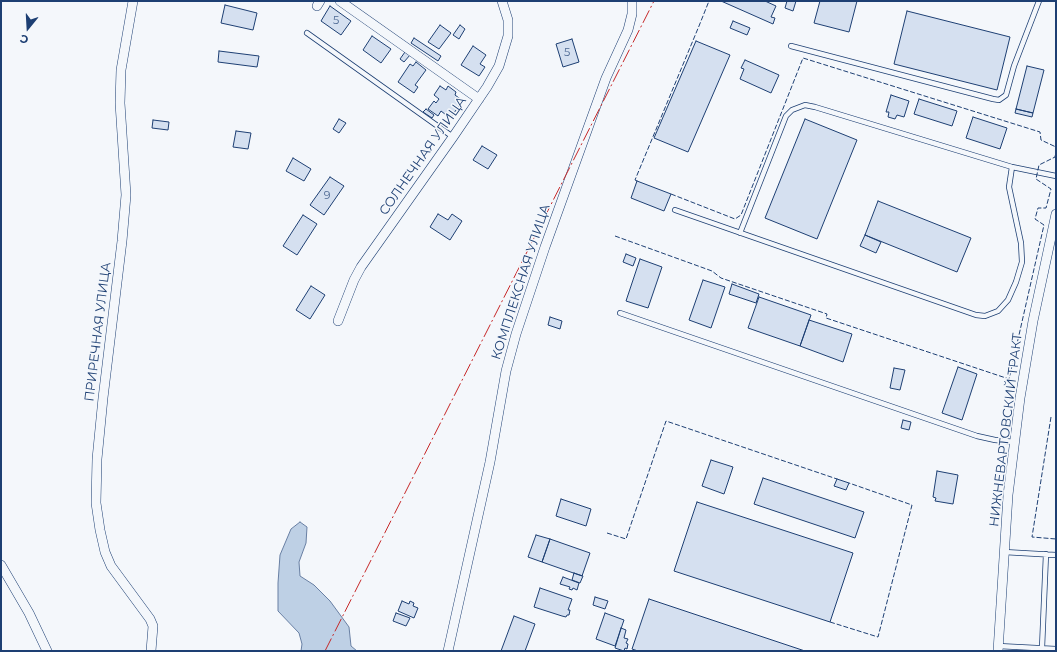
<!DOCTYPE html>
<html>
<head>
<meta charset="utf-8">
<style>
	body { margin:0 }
	#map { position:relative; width:1057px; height:652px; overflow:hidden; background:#f4f7fb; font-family:Montserrat,sans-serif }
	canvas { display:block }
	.frame { position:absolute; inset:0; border:2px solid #1d3f73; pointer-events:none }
	.north { position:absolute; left:8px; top:8px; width:40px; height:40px; -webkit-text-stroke:3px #f4f7fb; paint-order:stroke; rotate:198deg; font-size:11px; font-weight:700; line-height:16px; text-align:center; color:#1d3f73 }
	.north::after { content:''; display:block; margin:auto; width:14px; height:18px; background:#1d3f73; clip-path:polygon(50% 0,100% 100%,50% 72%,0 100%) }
</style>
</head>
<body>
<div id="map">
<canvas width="1057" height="652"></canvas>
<div class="frame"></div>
<div class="north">С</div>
</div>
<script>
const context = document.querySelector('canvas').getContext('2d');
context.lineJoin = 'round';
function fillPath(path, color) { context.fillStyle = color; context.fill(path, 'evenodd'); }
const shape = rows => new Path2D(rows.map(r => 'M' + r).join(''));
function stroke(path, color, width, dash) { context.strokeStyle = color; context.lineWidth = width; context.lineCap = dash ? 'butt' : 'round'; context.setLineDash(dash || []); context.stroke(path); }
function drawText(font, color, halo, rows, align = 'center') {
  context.font = font + ' Montserrat,sans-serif'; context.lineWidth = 3; context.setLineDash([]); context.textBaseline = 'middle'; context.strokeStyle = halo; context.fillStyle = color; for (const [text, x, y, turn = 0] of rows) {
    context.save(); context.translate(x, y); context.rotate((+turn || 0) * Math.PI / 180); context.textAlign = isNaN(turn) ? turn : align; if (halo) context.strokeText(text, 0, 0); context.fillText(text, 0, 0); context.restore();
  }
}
const water = shape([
	[300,522,307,527,306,543,299,562,300,576,314,585,330,601,349,627,351,646,357,651,301,651,302,644,299,633,278,611,278,583,280,555,291,529,300,522]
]);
fillPath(water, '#bed0e5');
stroke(water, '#687fa3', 1);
const building = shape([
	[721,1,765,1,776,6,771,17,775,18,773,24,721,1],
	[787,1,796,1,793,11,785,8,787,1],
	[820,1,857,1,849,32,814,23,820,1],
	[225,5,257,13,253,30,221,23,225,5],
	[330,6,351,21,341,35,321,21,330,6],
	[907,11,1010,37,997,90,894,64,907,11],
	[733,21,750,28,747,35,730,28,733,21],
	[440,25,451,33,439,49,428,42,440,25],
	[460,25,465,29,459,39,453,35,460,25],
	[372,36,391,49,381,63,363,50,372,36],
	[414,38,441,56,438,61,411,43,414,38],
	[572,39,579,62,563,67,556,44,572,39],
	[696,41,730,55,688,152,654,138,696,41],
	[473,46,486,55,480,64,485,67,479,76,461,65,473,46],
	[219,51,259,56,257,67,218,62,219,51],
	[405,52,410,55,404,62,400,59,405,52],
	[745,60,779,75,771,93,740,79,744,69,741,68,745,60],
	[416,62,426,70,415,85,418,87,414,93,398,82,410,64,413,66,416,62],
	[1027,66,1044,70,1033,113,1016,109,1027,66],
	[440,86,446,90,448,86,456,92,455,95,463,101,450,118,441,111,438,116,428,109,434,101,436,103,439,99,434,95,440,86],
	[891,95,909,101,904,117,897,115,895,119,888,117,889,112,886,112,891,95],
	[919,99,957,111,952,126,914,114,919,99],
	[426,109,434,115,432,118,423,112,426,109],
	[1016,109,1033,113,1032,117,1015,113,1016,109],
	[973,117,1007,128,1000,149,966,138,973,117],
	[339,119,346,123,339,133,333,129,339,119],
	[805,119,857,140,817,239,765,218,805,119],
	[153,120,169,122,168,130,152,128,153,120],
	[236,131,251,133,248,149,233,147,236,131],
	[482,146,497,155,488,169,473,160,482,146],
	[293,158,311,169,304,181,286,171,293,158],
	[330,177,344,186,324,215,310,205,330,177],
	[637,181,671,194,664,211,631,198,637,181],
	[878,201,971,238,957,272,865,235,878,201],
	[438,214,448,220,452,214,462,221,450,240,430,227,438,214],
	[303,215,317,224,297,255,283,246,303,215],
	[865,235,881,242,876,253,860,246,865,235],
	[626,254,636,258,633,266,623,262,626,254],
	[640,259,662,267,648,308,626,301,640,259],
	[703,280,725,287,711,328,689,320,703,280],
	[732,284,759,294,756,303,729,294,732,284],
	[311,286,325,295,310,319,296,310,311,286],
	[759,297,811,315,800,346,748,328,759,297],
	[550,317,562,321,560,329,548,325,550,317],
	[809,320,852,334,843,362,800,346,809,320],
	[958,367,977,374,962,420,942,413,958,367],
	[894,368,905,370,900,390,890,388,894,368],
	[903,420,911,422,909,430,901,428,903,420],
	[711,460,733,467,724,494,702,486,711,460],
	[937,471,958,475,953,504,935,501,936,498,933,497,937,471],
	[763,478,864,512,855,538,754,504,763,478],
	[837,479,849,483,846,490,834,486,837,479],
	[561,499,591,509,586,526,556,516,561,499],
	[697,502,853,553,830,622,674,571,697,502],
	[536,535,550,539,542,562,528,557,536,535],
	[550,539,590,553,582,576,542,562,550,539],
	[574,573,583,576,580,583,572,580,574,573],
	[563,577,579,583,577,590,573,588,572,590,569,589,570,587,560,584,563,577],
	[540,588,572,599,568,610,570,610,569,615,567,615,566,617,562,616,534,607,540,588],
	[595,597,608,601,605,609,593,605,595,597],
	[649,599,805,651,638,651,632,649,649,599],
	[402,601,409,604,410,601,414,603,413,606,418,608,414,618,398,611,402,601],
	[396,613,410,618,406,626,393,621,396,613],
	[605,613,624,620,615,646,596,639,605,613],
	[514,616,535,624,525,651,501,651,514,616],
	[621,628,626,630,624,638,628,639,626,643,628,644,627,649,625,648,624,651,615,648,621,628]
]);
fillPath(building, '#d5e0f0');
stroke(building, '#1d3f73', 1);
const service = shape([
	[307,33,453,137],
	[791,46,993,99,999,100,1006,95,1014,66,1039,1],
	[675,210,976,315,985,316,998,311,1008,300,1016,282,1022,262,1021,243,1009,187,1012,167],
	[740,233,786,116,792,110,805,105,815,107,1012,167,1056,176],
	[620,313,977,436,995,440,1015,442],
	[1004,552,1056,555],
	[998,646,1056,649],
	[1042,648,1046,554]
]);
const minor = shape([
	[133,1,121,70,120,103,126,195,122,241,103,398,97,459,96,503,100,530,105,552,111,566,150,619,153,626,151,651],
	[340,1,479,99],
	[317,6,320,1],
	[338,321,354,280,361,267,453,137,487,87,499,66,508,36,508,20,502,1],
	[1,565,29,613,47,651],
	[448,651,490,462,506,371,516,334,545,247,606,78,628,30,632,14,632,1],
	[998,651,1008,495,1020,398,1033,321,1056,214]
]);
stroke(service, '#1d3f73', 6);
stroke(minor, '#1d3f73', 10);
stroke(service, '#f4f7fb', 4.5);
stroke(minor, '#f4f7fb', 9);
stroke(shape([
	[637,181,635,180,699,26,709,1],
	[671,194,735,219,741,215,803,58,1040,132,1041,140,1056,147],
	[615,236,712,271,721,278,827,314,826,318,1009,379,1044,225,1035,219,1038,208,1046,208,1051,189,1036,179,1039,165,1055,157,1056,152],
	[1051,417,1032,537,1056,539],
	[607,533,626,539,666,421,837,479],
	[830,622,878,637,912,505,849,483]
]), '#1d3f73', 1, [5, 2]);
stroke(shape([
	[325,651,654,1]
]), '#c62828', 1, [14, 3, 2, 3]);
drawText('11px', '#4b6792', null, [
	["5",336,21],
	["5",567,53],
	["9",327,196]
]);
drawText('13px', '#1d3f73', '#f4f7fb', [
	["СОЛНЕЧНАЯ УЛИЦА",423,156,-55],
	["КОМПЛЕКСНАЯ УЛИЦА",521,282,-72],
	["ПРИРЕЧНАЯ УЛИЦА",98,332,-83],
	["НИЖНЕВАРТОВСКИЙ ТРАКТ",1006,430,-83]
]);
</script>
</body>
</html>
